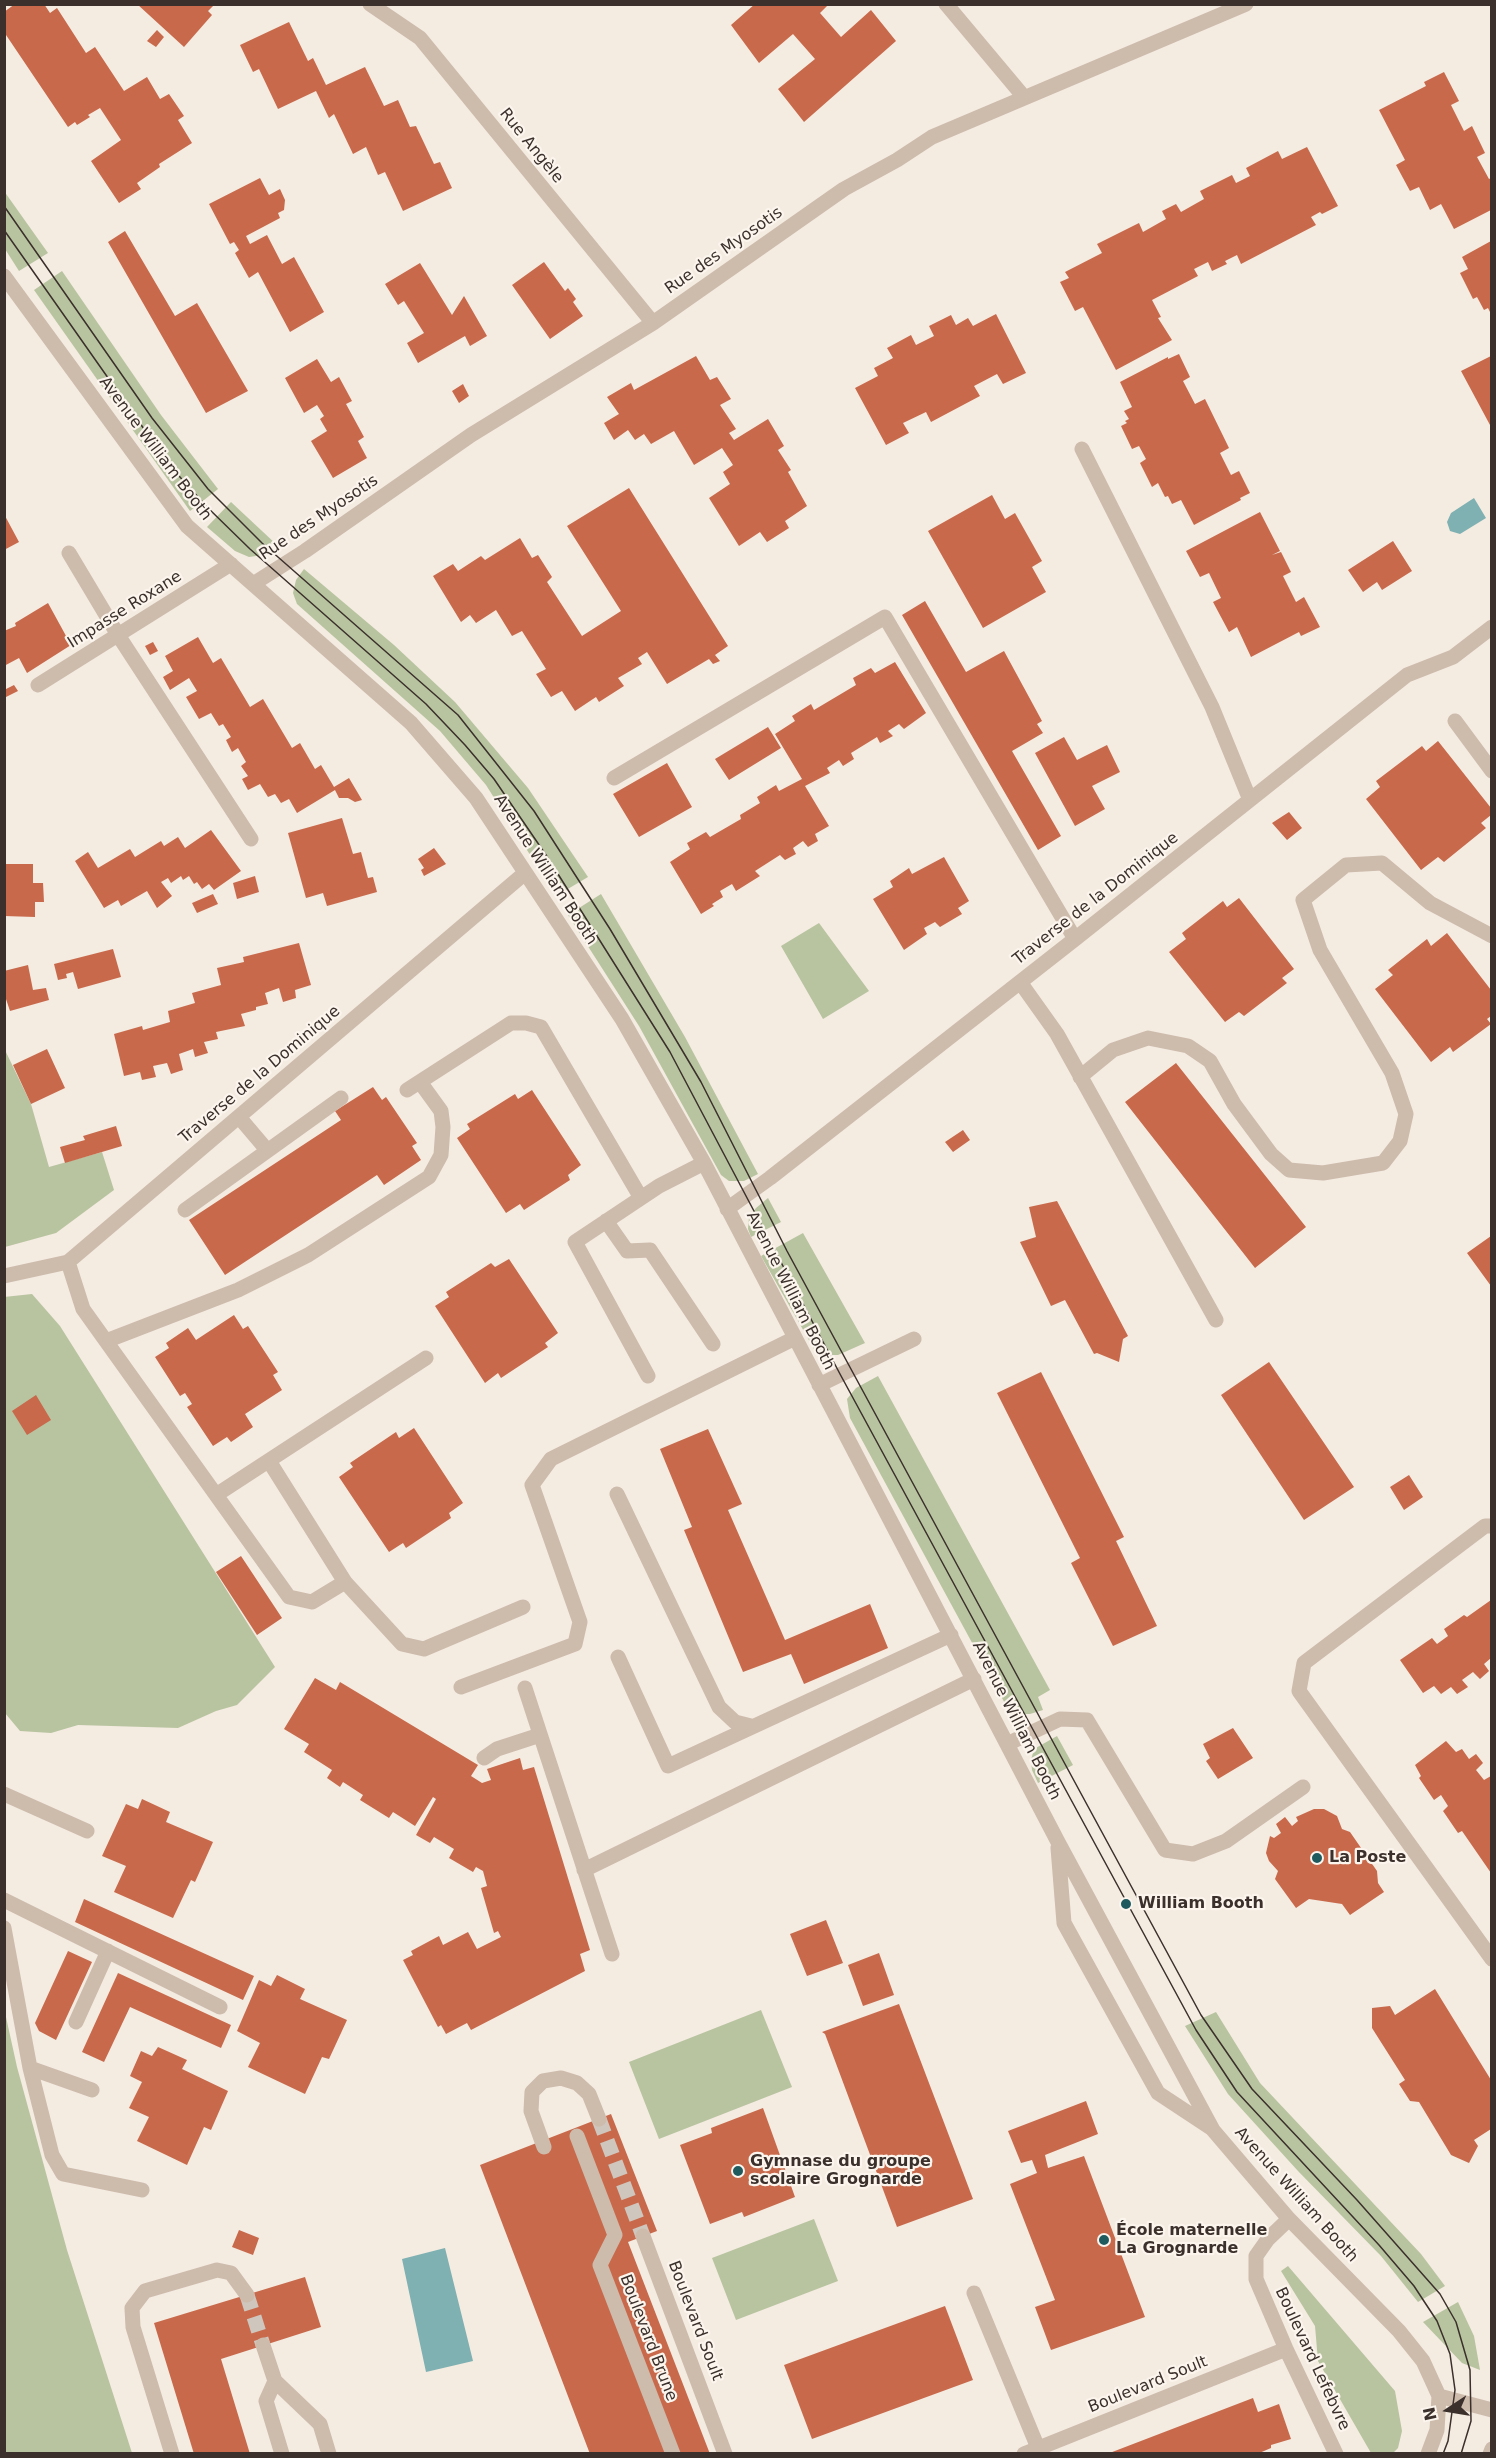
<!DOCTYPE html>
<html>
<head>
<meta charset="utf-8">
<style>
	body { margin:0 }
	#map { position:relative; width:1496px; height:2458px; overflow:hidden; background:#f4ebe1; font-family:"DejaVu Sans",sans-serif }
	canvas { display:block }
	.frame { position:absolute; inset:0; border:6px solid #3b302b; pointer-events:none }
	.north { position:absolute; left:1418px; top:2380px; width:60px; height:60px; -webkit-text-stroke:4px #fbf5ee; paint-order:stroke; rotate:258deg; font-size:16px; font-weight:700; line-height:24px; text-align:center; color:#3b302b }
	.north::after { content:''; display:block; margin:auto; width:21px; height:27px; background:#3b302b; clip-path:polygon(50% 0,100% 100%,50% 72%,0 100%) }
</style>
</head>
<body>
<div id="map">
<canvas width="1496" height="2458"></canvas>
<div class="frame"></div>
<div class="north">N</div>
</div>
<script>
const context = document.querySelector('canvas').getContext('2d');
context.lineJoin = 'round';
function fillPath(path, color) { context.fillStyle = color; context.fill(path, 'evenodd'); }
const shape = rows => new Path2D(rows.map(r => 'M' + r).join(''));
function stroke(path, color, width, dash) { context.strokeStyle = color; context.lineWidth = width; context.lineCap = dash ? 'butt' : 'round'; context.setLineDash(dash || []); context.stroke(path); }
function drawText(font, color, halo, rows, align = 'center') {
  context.font = font + ' "DejaVu Sans",sans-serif'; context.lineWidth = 4.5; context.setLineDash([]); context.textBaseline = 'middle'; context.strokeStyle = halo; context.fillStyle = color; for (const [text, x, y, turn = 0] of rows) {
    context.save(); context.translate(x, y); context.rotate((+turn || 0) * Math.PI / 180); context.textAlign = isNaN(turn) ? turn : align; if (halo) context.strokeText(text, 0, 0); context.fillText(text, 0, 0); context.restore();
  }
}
fillPath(shape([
	[4,191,48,253,19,271,5,249],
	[62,271,161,415,218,489,190,511,34,290],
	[231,502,277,545,263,555,249,557,235,551,207,527],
	[304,569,394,645,455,702,528,788,588,877,556,896,486,785,440,731,297,604,293,593,296,580],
	[601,894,685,1037,758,1174,744,1181,729,1181,721,1175,639,1026,568,915],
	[819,923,869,991,823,1019,781,946],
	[4,1048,31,1104,49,1167,102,1152,114,1190,56,1233,5,1247],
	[768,1198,781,1222,751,1237,748,1229,749,1217,756,1208],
	[803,1233,865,1343,838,1355,825,1355,814,1349,761,1256],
	[32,1294,60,1326,275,1667,237,1705,216,1711,178,1728,78,1725,51,1733,20,1731,5,1713,4,1297],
	[878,1376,1050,1690,1038,1697,1043,1710,1030,1714,1014,1714,1008,1709,850,1418,847,1399,856,1388],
	[1057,1736,1073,1765,1038,1783,1032,1770,1031,1760,1034,1749],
	[4,2008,17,2067,67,2250,132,2453,5,2453],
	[761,2010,792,2087,659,2139,629,2062],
	[1216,2012,1260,2083,1421,2254,1445,2286,1418,2302,1381,2256,1298,2171,1228,2094,1185,2026],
	[814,2219,838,2281,736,2320,712,2258],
	[1288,2266,1395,2391,1402,2431,1398,2448,1393,2453,1371,2453,1318,2361,1315,2326,1281,2271],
	[1458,2302,1474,2336,1480,2370,1462,2363,1423,2322]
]), '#b8c4a0');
fillPath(shape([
	[1474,498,1486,518,1460,534,1450,531,1447,522,1451,513],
	[445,2248,473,2361,426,2372,402,2259]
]), '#7fb0b2');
fillPath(shape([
	[15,4,44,4,50,13,57,8,86,53,95,47,124,91,147,77,160,99,169,94,184,116,178,120,192,143,159,164,160,167,137,183,141,189,119,203,91,161,121,140,100,108,88,115,90,117,77,125,75,122,68,127,4,32,4,12],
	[137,4,215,4,208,11,212,15,184,47],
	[755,4,829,4,820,13,841,37,871,10,896,41,804,122,778,89,815,59,793,34,759,63,731,25],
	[289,22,308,61,313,58,326,85,365,67,384,106,398,100,410,127,416,126,434,164,440,162,452,188,403,211,385,172,378,175,366,147,353,154,334,114,329,118,316,91,278,109,259,69,253,72,240,45],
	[157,30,164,37,156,47,147,41],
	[1444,72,1459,101,1451,105,1464,131,1472,126,1485,153,1477,157,1489,179,1491,178,1491,210,1454,229,1441,204,1430,210,1419,187,1410,191,1396,165,1405,160,1379,110,1426,86,1424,82],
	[1307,147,1338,206,1322,214,1320,212,1311,217,1316,225,1241,264,1237,255,1225,261,1227,264,1212,271,1208,262,1194,269,1198,276,1152,300,1161,317,1158,318,1172,340,1116,370,1083,307,1075,311,1060,282,1069,278,1065,272,1102,253,1097,244,1139,223,1143,232,1166,219,1162,211,1176,204,1181,212,1204,199,1200,191,1232,175,1236,183,1250,176,1246,168,1278,151,1282,159],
	[260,178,269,195,280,189,285,200,284,210,278,213,280,218,246,236,250,244,267,235,282,264,294,257,324,312,290,332,258,272,249,278,235,253,239,250,234,242,230,244,209,204],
	[125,231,175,316,197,303,248,391,206,413,108,242],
	[1491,241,1491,314,1488,308,1484,310,1477,297,1473,299,1460,273,1468,269,1462,257],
	[544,262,565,291,568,288,576,299,573,302,583,316,550,339,512,285],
	[420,263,452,315,464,296,487,336,470,346,465,336,418,363,407,343,424,333,404,301,398,305,385,284],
	[996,314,1026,373,1003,384,997,374,974,386,980,396,931,422,926,412,903,423,909,433,886,445,855,388,878,376,874,368,893,358,887,348,911,335,916,345,934,336,929,326,951,315,956,325,968,318,973,326],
	[1179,354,1190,377,1183,381,1195,404,1205,399,1229,448,1220,453,1231,475,1239,471,1250,493,1240,498,1241,500,1194,525,1181,500,1172,504,1168,496,1165,497,1158,483,1152,487,1140,463,1146,459,1139,446,1132,449,1121,426,1127,423,1125,421,1129,419,1124,411,1132,407,1120,382,1168,357,1168,359],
	[696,356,710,380,717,377,731,399,720,405,736,429,729,433,734,440,768,419,784,446,778,450,791,470,788,472,807,506,785,521,789,528,767,542,760,532,739,546,709,498,730,484,723,472,733,465,722,448,694,465,674,431,651,444,644,434,635,440,628,430,614,440,604,423,619,414,607,397,631,383,634,390],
	[1491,356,1491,424,1490,425,1461,371],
	[317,359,331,382,339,377,352,401,346,404,364,437,358,441,367,458,333,478,311,441,327,431,320,419,324,416,317,405,304,413,285,378],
	[463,384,469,396,459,403,452,391],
	[629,488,728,646,715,655,720,661,713,664,709,659,667,684,647,652,638,658,642,664,618,678,624,686,599,702,596,697,575,711,562,691,551,697,536,674,546,669,522,631,512,636,496,610,476,623,470,615,461,622,433,576,453,564,458,571,481,556,485,560,520,538,532,558,538,555,552,577,547,582,582,636,621,611,567,526],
	[992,495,1005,519,1015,513,1042,561,1032,567,1046,592,983,628,928,531],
	[1260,512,1280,551,1272,555,1281,552,1291,572,1283,576,1296,602,1304,597,1320,627,1301,636,1299,632,1251,657,1237,627,1229,632,1213,602,1221,598,1209,573,1200,577,1186,551],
	[4,514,19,542,4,550],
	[1393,541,1412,571,1382,590,1377,582,1363,592,1348,570],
	[925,601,966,672,1004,651,1042,721,1037,724,1043,733,1012,751,1061,836,1038,850,902,615],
	[48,603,71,645,27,673,19,658,4,666,4,631,16,626,15,623],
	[198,637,213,663,221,658,250,707,263,699,292,748,300,743,315,769,321,765,334,787,349,778,362,800,355,802,348,798,339,798,335,790,297,813,289,799,281,803,275,794,268,797,260,784,248,790,242,779,248,776,241,766,246,762,238,748,232,752,226,740,231,737,223,724,219,726,211,713,199,719,186,697,197,691,189,678,170,690,163,677,173,671,165,656],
	[153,642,158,651,150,655,145,646],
	[895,662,926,713,904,729,899,724,888,731,893,736,880,743,877,737,851,753,854,759,843,766,839,760,827,768,830,773,805,786,829,826,815,834,818,841,808,847,803,841,793,848,796,854,785,860,780,855,755,871,760,876,736,891,732,884,720,891,723,897,712,904,714,906,701,914,670,862,690,849,687,843,706,832,710,837,741,819,740,815,760,803,757,797,776,785,779,791,802,779,775,734,795,721,792,716,811,704,814,710,856,685,853,678,871,668,875,673],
	[14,685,18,691,4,698,4,690],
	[768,727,781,748,729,780,715,759],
	[1064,737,1077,760,1107,745,1120,772,1092,786,1105,809,1075,826,1035,753],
	[1438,741,1491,808,1491,815,1481,823,1486,828,1444,862,1438,857,1421,870,1366,799,1380,787,1376,781,1422,746,1426,751],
	[667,763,692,807,639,837,613,794],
	[1289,812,1302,828,1287,840,1272,823],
	[342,818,353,854,361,852,368,878,373,877,377,892,327,906,323,893,306,898,288,833],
	[211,830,241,871,214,890,209,884,202,889,197,882,194,884,189,876,183,880,181,876,171,883,168,878,161,882,172,896,157,908,147,891,121,906,118,900,104,908,75,861,88,852,98,868,130,849,135,857,161,841,164,846,178,837,185,848],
	[434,848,446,864,424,876,421,870,424,868,418,859],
	[944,857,969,901,958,908,962,914,940,927,935,922,924,928,927,934,904,950,873,899,893,887,890,881,909,868,912,874],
	[4,864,33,864,33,883,43,883,44,902,35,902,35,917,4,916],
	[255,876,259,892,237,899,233,883],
	[213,894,218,904,197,913,192,903],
	[1239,898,1294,969,1282,978,1287,983,1244,1016,1239,1012,1225,1022,1169,952,1186,939,1182,933,1223,901,1227,907],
	[1447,933,1491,990,1491,1016,1487,1019,1491,1024,1453,1052,1450,1047,1431,1062,1375,989,1393,975,1388,970,1427,939,1431,946],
	[299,943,311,985,295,990,296,998,283,1002,279,988,265,993,268,1004,256,1007,256,1010,241,1014,245,1026,216,1032,218,1039,204,1042,208,1053,195,1057,193,1049,179,1054,183,1070,171,1074,167,1063,153,1066,156,1077,142,1080,140,1072,124,1076,114,1034,142,1026,143,1030,170,1022,168,1011,195,1003,192,993,221,985,217,968,244,962,243,957],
	[113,949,121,977,78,989,73,972,66,974,67,978,58,980,54,964],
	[28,965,33,990,46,988,49,1000,10,1011,4,993,4,971],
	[47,1049,65,1088,31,1104,13,1065],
	[1176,1063,1306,1227,1255,1268,1125,1102],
	[373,1087,382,1100,386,1097,417,1143,412,1146,421,1160,384,1185,377,1175,225,1275,189,1220,341,1120,335,1111],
	[532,1090,581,1165,568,1175,570,1180,524,1210,520,1204,506,1213,457,1138,470,1129,467,1124,515,1094,518,1099],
	[116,1126,122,1146,65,1163,60,1147,85,1140,83,1136],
	[963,1130,970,1140,953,1152,945,1142],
	[1057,1201,1128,1336,1123,1339,1119,1362,1097,1353,1094,1354,1065,1300,1051,1306,1020,1242,1036,1237,1029,1207],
	[1491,1236,1491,1286,1467,1253],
	[509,1259,558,1333,545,1343,548,1347,501,1378,498,1373,485,1383,435,1306,449,1297,446,1292,491,1263,495,1267],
	[234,1315,243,1329,248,1326,278,1372,273,1375,282,1390,245,1414,253,1427,231,1442,227,1437,213,1446,187,1407,192,1404,185,1393,180,1396,155,1357,169,1348,166,1343,188,1328,196,1340],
	[1269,1362,1354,1487,1304,1520,1221,1395],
	[1041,1372,1124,1537,1116,1541,1157,1626,1113,1646,1071,1563,1080,1558,997,1393],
	[36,1395,51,1420,27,1435,12,1411],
	[414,1428,463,1503,449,1513,451,1518,406,1548,403,1543,389,1552,339,1477,353,1467,350,1463,396,1432,399,1438],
	[708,1429,742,1504,728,1510,785,1640,870,1604,888,1648,804,1684,791,1654,743,1672,684,1530,692,1527,660,1449],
	[1409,1475,1423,1497,1404,1510,1390,1487],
	[241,1556,282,1618,257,1635,216,1572],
	[1491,1600,1491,1658,1484,1664,1489,1671,1480,1679,1473,1672,1462,1680,1468,1687,1457,1694,1451,1687,1441,1694,1434,1686,1423,1693,1400,1660,1432,1638,1437,1644,1448,1636,1444,1629,1464,1615,1467,1617],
	[315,1678,336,1690,340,1682,478,1765,471,1776,482,1783,491,1780,487,1769,520,1758,523,1770,534,1767,590,1950,580,1954,585,1971,471,2030,467,2023,446,2034,441,2025,438,2027,403,1960,413,1955,411,1951,439,1936,443,1945,468,1932,477,1949,501,1937,498,1931,494,1933,481,1888,487,1886,483,1871,476,1867,473,1872,449,1858,454,1849,434,1837,430,1843,416,1835,436,1799,433,1797,415,1826,393,1812,389,1818,360,1800,363,1795,343,1782,340,1787,327,1778,332,1770,304,1752,309,1744,284,1729],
	[1233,1728,1253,1758,1218,1779,1206,1761,1210,1758,1203,1744],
	[1446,1741,1456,1752,1462,1749,1469,1759,1476,1754,1483,1763,1476,1770,1484,1780,1491,1776,1491,1873,1462,1831,1458,1833,1443,1811,1448,1806,1441,1795,1434,1800,1419,1778,1421,1776,1415,1765],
	[142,1799,170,1812,166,1822,213,1842,195,1882,191,1880,173,1918,114,1892,126,1866,102,1856,126,1804,138,1809],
	[1314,1809,1324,1809,1337,1816,1342,1829,1350,1832,1377,1871,1378,1883,1384,1892,1350,1915,1342,1904,1309,1899,1296,1908,1275,1879,1278,1871,1269,1861,1266,1853,1270,1836,1274,1838,1281,1833,1276,1824,1285,1817,1292,1826,1298,1821,1296,1817],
	[84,1899,254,1976,243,2000,75,1922],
	[826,1920,843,1963,807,1976,790,1934],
	[68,1951,92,1962,56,2040,39,2031,35,2023],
	[879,1953,894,1995,863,2006,848,1965],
	[118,1973,231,2025,221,2048,130,2007,104,2062,82,2052],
	[277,1975,305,1989,300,1999,347,2020,329,2059,322,2057,305,2094,248,2067,260,2043,237,2031,259,1980,271,1986],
	[1435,1989,1491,2080,1491,2129,1474,2140,1478,2146,1469,2163,1451,2155,1419,2102,1410,2101,1399,2084,1405,2080,1372,2028,1372,2008,1390,2006,1395,2015],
	[899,2004,973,2199,897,2227,825,2034,822,2032],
	[158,2047,187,2060,182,2069,228,2091,211,2130,204,2127,187,2165,137,2141,149,2117,129,2108,142,2082,130,2076,141,2051,152,2056],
	[1086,2101,1098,2134,1045,2155,1048,2168,1084,2156,1145,2317,1051,2350,1035,2307,1055,2300,1010,2184,1037,2173,1032,2160,1021,2163,1008,2131],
	[763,2108,795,2197,744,2217,742,2212,710,2224,680,2145,712,2133,711,2128],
	[611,2114,657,2231,628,2242,710,2454,590,2454,480,2165],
	[239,2230,259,2238,253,2255,232,2247],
	[305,2277,321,2327,221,2359,250,2454,194,2454,154,2323],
	[945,2306,973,2380,812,2439,784,2365],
	[1253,2398,1258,2412,1279,2404,1291,2439,1271,2445,1271,2448,1257,2454,1107,2454]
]), '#c8694b');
stroke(shape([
	[599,2119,643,2236],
	[247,2295,263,2345]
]), '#cfc6bd', 15, [15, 8]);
stroke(shape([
	[370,4,420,38,653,323],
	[946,4,1024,97],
	[4,276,187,526,411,723,476,798,622,1019,704,1163,1058,1842,1213,2130,1289,2219,1399,2331,1423,2361,1439,2396,1437,2430,1428,2454],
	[1082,449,1212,707,1250,800],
	[69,553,118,635,251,839],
	[253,584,305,551,471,435,653,323,844,189,897,160,932,137,1246,4],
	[38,685,231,564],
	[1455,721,1492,771],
	[614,778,885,617,1075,939],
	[1020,982,1057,1034,1216,1320],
	[1080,1077,1113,1050,1148,1038,1188,1046,1210,1061,1234,1104,1271,1154,1289,1170,1323,1173,1383,1163,1400,1141,1406,1114,1392,1073,1320,950,1303,900,1346,865,1382,863,1430,903,1492,936],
	[407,1090,511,1023,526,1023,541,1027,641,1198],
	[239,1117,267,1150],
	[727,1209,770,1178,1075,939,1407,675,1453,657,1492,627],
	[185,1210,341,1098],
	[606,1221,627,1251,650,1250,713,1344],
	[68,1262,83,1309,289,1597,312,1602,345,1582,402,1644,424,1649,523,1607],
	[4,1276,68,1262,525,873],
	[106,1341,238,1290,308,1255,429,1177,441,1155,443,1127,441,1111,420,1082],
	[648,1376,575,1242,659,1186,704,1163],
	[819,1385,914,1339],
	[269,1461,345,1582],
	[617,1494,719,1707,735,1722,751,1726],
	[216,1495,426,1358],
	[1492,1526,1485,1526,1304,1663,1299,1691,1492,1959],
	[618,1657,668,1766,951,1635],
	[461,1687,575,1644,580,1622,532,1485,551,1459,795,1338],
	[525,1688,612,1954],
	[1007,1744,1060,1719,1087,1720,1165,1850,1193,1854,1226,1841,1303,1787],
	[484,1758,497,1749,540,1735],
	[4,1794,87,1831],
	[1058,1848,1064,1923,1158,2093,1211,2128],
	[584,1870,974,1679],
	[4,1900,220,2007],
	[4,1928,30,2068,52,2155,63,2174,142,2190],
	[76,2022,108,1951],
	[30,2068,92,2090],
	[577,2136,615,2235,600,2265,673,2454],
	[544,2147,531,2111,532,2092,543,2081,561,2078,577,2083,589,2094,599,2119],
	[1289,2219,1268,2239,1256,2256,1256,2279,1286,2349,1336,2454],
	[643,2236,725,2454],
	[974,2293,1038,2448],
	[263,2345,275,2381,320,2424,329,2454],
	[275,2381,266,2401,282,2454],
	[1439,2396,1492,2410],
	[172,2454,133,2327,132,2308,145,2291,217,2270,231,2273,247,2295],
	[1024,2454,1286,2349],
	[1490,2454,1492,2449]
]), '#cdbbac', 15);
stroke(shape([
	[4,206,152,418,208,489,262,543,458,715,534,811,610,929,701,1082,787,1251,1201,2015,1252,2089,1357,2200,1440,2294,1456,2322,1470,2370,1471,2421,1461,2454],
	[4,230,170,466,208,508,250,549,426,704,465,745,494,779,546,855,670,1052,840,1374,1196,2030,1237,2092,1379,2245,1414,2286,1437,2321,1450,2354,1455,2390,1448,2441,1443,2454]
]), '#3b302b', 1.5);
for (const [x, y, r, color] of [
	[1317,1858,6,"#1f5a5e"],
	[1126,1904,6,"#1f5a5e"],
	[738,2171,6,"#1f5a5e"],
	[1104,2240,6,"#1f5a5e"]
]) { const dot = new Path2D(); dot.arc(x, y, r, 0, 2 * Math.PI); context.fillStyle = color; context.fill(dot); stroke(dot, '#fbf5ee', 2); }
drawText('16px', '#3b302b', '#fbf5ee', [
	["Rue Angèle",531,146,51],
	["Rue des Myosotis",724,251,-35],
	["Avenue William Booth",155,449,53],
	["Rue des Myosotis",319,518,-34],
	["Impasse Roxane",125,610,-32],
	["Avenue William Booth",545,870,57],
	["Traverse de la Dominique",1096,899,-38],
	["Traverse de la Dominique",260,1075,-40],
	["Avenue William Booth",790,1291,63],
	["Avenue William Booth",1016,1721,63],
	["Avenue William Booth",1296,2195,48],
	["Boulevard Soult",695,2321,69],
	["Boulevard Brune",648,2338,69],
	["Boulevard Lefebvre",1312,2359,65],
	["Boulevard Soult",1148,2385,-22]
]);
drawText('bold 16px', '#3b302b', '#fbf5ee', [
	["La Poste",1329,1858],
	["William Booth",1138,1904],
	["Gymnase du groupe",750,2162],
	["scolaire Grognarde",750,2180],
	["École maternelle",1116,2231],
	["La Grognarde",1116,2249]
], 'left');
</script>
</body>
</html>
